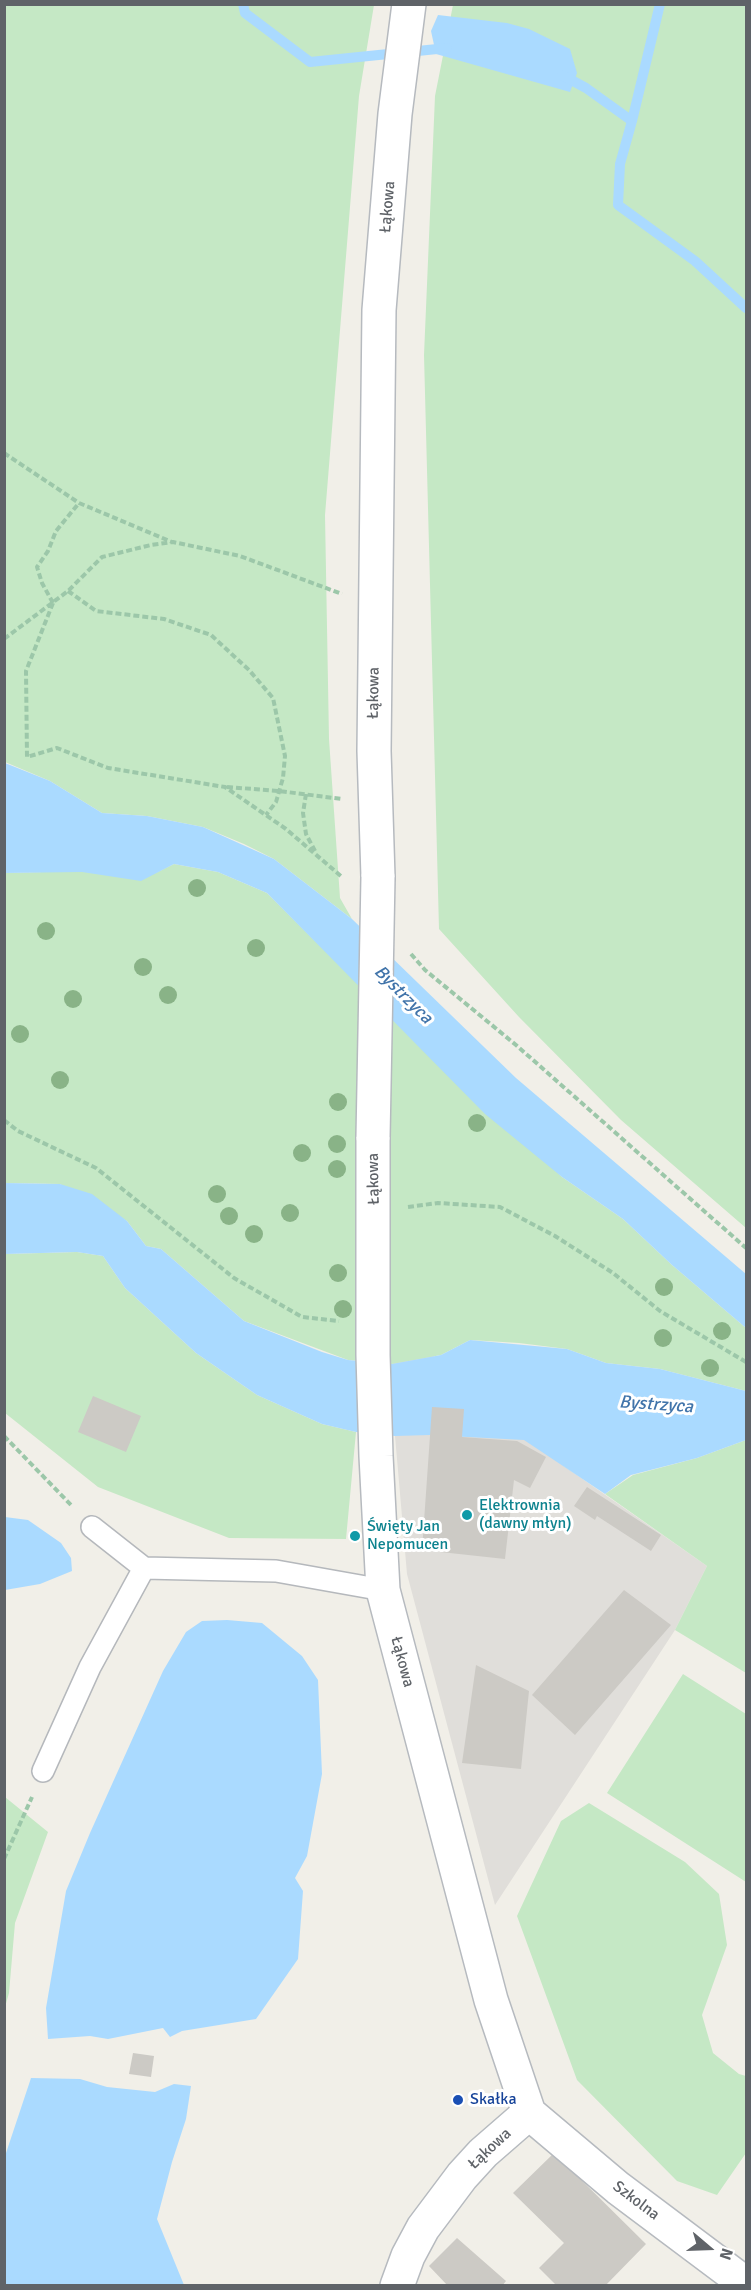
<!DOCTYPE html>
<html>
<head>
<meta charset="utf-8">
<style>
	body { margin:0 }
	#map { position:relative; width:751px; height:2290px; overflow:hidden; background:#f1efe8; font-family:Signika,sans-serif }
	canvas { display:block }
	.frame { position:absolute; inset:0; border:6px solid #5f6368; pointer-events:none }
	.north { position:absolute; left:679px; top:2218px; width:60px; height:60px; -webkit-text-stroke:4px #fff; paint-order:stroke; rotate:109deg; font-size:16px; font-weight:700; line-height:24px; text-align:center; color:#5f6368 }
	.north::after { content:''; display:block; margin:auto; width:21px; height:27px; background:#5f6368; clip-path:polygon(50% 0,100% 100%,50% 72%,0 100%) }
</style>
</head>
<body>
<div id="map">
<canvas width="751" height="2290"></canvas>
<div class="frame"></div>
<div class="north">N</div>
</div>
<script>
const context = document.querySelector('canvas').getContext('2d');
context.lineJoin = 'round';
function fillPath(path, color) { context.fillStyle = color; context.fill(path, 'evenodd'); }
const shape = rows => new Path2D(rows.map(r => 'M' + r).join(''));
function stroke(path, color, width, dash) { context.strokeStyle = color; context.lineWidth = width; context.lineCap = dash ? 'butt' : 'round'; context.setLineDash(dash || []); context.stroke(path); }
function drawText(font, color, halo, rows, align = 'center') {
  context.font = font + ' Signika,sans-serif'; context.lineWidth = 6; context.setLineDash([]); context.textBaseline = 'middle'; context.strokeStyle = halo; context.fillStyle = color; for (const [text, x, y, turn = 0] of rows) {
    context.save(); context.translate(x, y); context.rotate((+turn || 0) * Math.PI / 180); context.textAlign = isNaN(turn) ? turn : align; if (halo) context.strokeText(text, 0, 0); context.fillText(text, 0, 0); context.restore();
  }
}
fillPath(shape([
	[392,1321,564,1466,707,1566,675,1630,495,1905,407,1574,395,1436]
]), '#e0deda');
fillPath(shape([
	[4,5,374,5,359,96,325,515,329,739,340,898,352,919,274,859,244,844,203,827,147,816,102,813,50,781,5,762],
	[453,5,746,5,746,1228,621,1120,519,1017,439,929,424,355,435,96],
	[174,864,218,872,267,893,340,966,562,1177,623,1219,672,1265,746,1328,746,1391,660,1369,606,1363,567,1349,519,1343,470,1340,441,1355,392,1364,348,1360,244,1321,161,1249,146,1246,127,1221,60,1184,5,1183,5,873,82,871,141,880],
	[77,1252,103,1256,125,1288,196,1353,257,1395,322,1424,356,1432,346,1539,229,1538,98,1487,5,1413,5,1254],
	[746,1440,746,1673,675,1630,707,1566,605,1494,633,1475,697,1458],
	[683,1674,746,1714,746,1882,607,1793],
	[5,1797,48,1832,15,1923,9,1993,5,2007],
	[589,1803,685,1862,719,1894,727,1945,702,2015,713,2053,739,2074,746,2076,746,2153,717,2195,677,2181,577,2080,517,1916,561,1821]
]), '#c5e8c5');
fillPath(shape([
	[438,15,507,23,529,29,570,49,577,73,570,92,436,54,431,31],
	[5,763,50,781,102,813,147,816,203,827,274,859,352,919,516,1078,746,1274,746,1328,672,1265,623,1219,562,1177,485,1114,267,893,218,872,174,864,141,881,82,872,5,873],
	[5,1183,60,1184,92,1194,127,1221,146,1246,161,1249,244,1321,322,1352,348,1360,392,1364,441,1355,470,1340,567,1349,606,1363,660,1369,746,1391,746,1440,697,1458,631,1475,605,1494,524,1440,430,1435,395,1436,356,1432,322,1424,257,1395,196,1353,125,1288,103,1256,77,1252,5,1254],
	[5,1517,28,1520,61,1543,71,1558,72,1571,40,1584,5,1590],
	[227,1620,262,1623,302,1656,318,1680,322,1774,307,1856,295,1878,303,1891,298,1959,256,2019,182,2031,170,2037,163,2028,108,2039,90,2036,48,2039,46,2008,66,1891,90,1833,163,1671,186,1632,202,1621],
	[31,2078,80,2079,107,2087,155,2092,174,2084,191,2086,186,2119,172,2162,157,2219,184,2285,5,2285,5,2156]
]), '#aadaff');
stroke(shape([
	[243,4,245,13,310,62,447,48],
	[562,75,586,88,632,121,620,164,618,205,695,261,746,308],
	[632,121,660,4]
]), '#aadaff', 10);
fillPath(shape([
	[93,1396,141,1416,126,1452,78,1432],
	[432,1407,464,1409,462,1437,517,1441,546,1457,530,1488,514,1480,505,1559,422,1550],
	[587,1487,661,1535,651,1551,597,1516,595,1520,574,1506],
	[624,1590,671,1625,575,1735,532,1695],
	[476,1665,529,1691,521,1769,462,1763],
	[133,2053,154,2056,151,2077,129,2074],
	[554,2153,646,2244,605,2286,557,2286,539,2268,564,2243,513,2193],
	[457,2238,506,2281,502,2286,448,2286,429,2266]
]), '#cccac5');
const lane = shape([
	[92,1527,144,1568],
	[43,1771,90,1667,144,1568,276,1571,383,1590]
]);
const secondary = shape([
	[378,877,374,751,379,310,395,114,409,4],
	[373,1137,373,1355,376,1456,383,1590,491,2000,529,2113,618,2188,746,2284],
	[397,2286,408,2256,423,2228,462,2176,483,2153,529,2113]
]);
stroke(lane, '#b5b8bc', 24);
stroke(secondary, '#b6babf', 36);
stroke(shape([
	[4,453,79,503,172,542],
	[68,591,96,611,164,619,211,635,249,670,273,698,285,756,283,778,276,802,266,815],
	[53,603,26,671,27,757,57,748,108,768,225,787,286,829,342,877],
	[53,603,42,583,37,567,48,551,56,531,79,503],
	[4,639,68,591,102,557,151,545,173,542,240,556,342,594],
	[227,787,279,791,342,799],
	[306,794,303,813,306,834,315,851],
	[411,954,425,970,516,1045,746,1248],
	[4,1120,18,1131,96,1168,234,1278,302,1317,339,1321],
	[408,1207,438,1203,500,1207,555,1236,613,1273,660,1311,746,1362],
	[4,1436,73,1507],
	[4,1859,32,1797]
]), '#9cc7a9', 4, [6, 3]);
stroke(lane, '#fff', 21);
stroke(secondary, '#fff', 33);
const secondaryBridge = shape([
	[373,1137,378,877]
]);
stroke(secondaryBridge, '#b6babf', 36, []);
stroke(secondaryBridge, '#fff', 33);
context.fillStyle = '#89b387';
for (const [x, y] of [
	[197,888],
	[46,931],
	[256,948],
	[143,967],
	[168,995],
	[73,999],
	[20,1034],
	[60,1080],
	[338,1102],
	[477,1123],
	[337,1144],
	[302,1153],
	[337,1169],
	[217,1194],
	[290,1213],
	[229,1216],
	[254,1234],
	[338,1273],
	[664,1287],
	[343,1309],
	[722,1331],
	[663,1338],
	[710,1368]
]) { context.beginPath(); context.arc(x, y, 9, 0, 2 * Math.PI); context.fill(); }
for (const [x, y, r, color] of [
	[467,1515,6,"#0f9aa8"],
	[355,1536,6,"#0f9aa8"],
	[458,2100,6,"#1a4fb4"]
]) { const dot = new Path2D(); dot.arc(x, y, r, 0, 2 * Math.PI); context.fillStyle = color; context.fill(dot); stroke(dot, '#fff', 2); }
drawText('16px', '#5f6368', '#fff', [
	["Łąkowa",388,207,-85],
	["Łąkowa",374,693,-89],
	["Łąkowa",374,1179,-91],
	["Łąkowa",402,1662,75],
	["Łąkowa",490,2149,-43],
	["Szkolna",636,2201,37]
]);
drawText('16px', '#0d838f', '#fff', [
	["Elektrownia",479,1506],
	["(dawny młyn)",479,1524],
	["Święty Jan",367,1527],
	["Nepomucen",367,1545]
], 'left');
drawText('16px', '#164399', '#fff', [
	["Skałka",470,2100]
], 'left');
drawText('italic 18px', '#4174aa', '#fff', [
	["Bystrzyca",403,995,45],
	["Bystrzyca",656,1405,4]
]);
</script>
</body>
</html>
